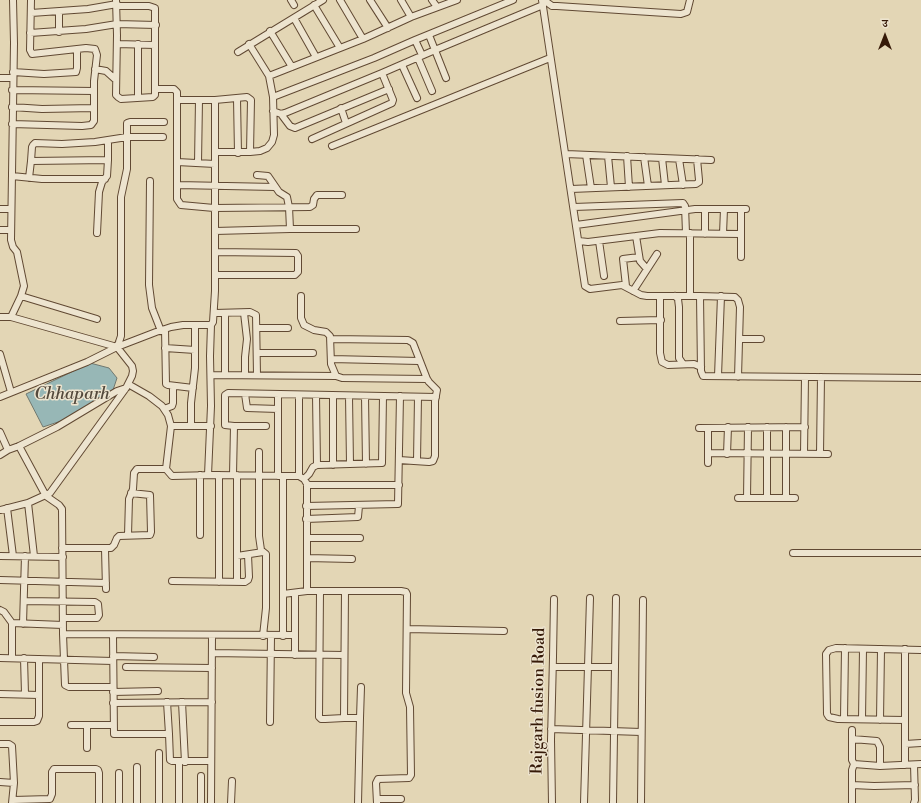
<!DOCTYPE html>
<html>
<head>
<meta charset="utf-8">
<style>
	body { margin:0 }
	#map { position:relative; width:921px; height:803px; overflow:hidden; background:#e3d6b5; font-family:"Libre Bodoni","Noto Serif Devanagari",serif }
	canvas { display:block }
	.north { position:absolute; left:865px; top:16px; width:40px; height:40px; -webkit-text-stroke:3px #ede4cf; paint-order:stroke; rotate:0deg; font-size:11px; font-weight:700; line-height:16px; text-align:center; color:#361a08 }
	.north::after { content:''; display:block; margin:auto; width:14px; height:18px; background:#361a08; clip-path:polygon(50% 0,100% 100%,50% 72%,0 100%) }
</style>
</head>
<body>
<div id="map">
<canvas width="921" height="803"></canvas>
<div class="north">उ</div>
</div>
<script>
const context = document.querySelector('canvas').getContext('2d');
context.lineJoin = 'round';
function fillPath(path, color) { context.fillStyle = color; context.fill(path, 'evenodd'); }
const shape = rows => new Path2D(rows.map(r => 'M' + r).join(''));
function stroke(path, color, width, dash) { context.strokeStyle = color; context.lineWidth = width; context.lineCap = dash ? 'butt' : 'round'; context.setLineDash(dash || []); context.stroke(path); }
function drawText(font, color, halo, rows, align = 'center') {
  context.font = font + ' "Libre Bodoni",serif'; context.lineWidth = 3; context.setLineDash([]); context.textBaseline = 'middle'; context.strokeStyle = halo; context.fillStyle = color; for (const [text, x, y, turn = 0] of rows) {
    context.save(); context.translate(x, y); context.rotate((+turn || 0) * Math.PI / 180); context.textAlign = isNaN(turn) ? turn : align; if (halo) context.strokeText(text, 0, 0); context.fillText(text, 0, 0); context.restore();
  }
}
const water = shape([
	[90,363,109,368,117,378,112,393,85,413,43,427,26,394,90,363]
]);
fillPath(water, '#97b7b6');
stroke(water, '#707870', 1);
const minor = shape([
	[116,0,117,35,116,95,118,97,121,99,153,97,155,95,155,89,174,89,177,92,177,199,181,205,214,208,310,207,313,205,314,199,317,195,342,195],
	[291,0,294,5],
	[340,0,363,39],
	[370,0,388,28],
	[401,0,411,17],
	[432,0,437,7],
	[542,0,585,286,590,289,622,285,641,295,647,296,700,296,735,297,738,300,740,307,738,377],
	[544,0,552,6,557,6,681,14,687,12,690,0],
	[314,5,340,48],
	[117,6,149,6,155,8,155,45],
	[31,13,88,9,117,4],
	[294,18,316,57],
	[270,31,292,67],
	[59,32,59,12],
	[30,33,86,29,117,24,156,25],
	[429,35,446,78],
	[415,40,422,55],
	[117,44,155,45,155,89],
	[138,44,138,98],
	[249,44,269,76,273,97],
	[238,52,323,0],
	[418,58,432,91],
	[402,65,417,98],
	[95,69,106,71,116,80],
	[13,72,44,74,76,72,77,68,77,49],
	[269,76,363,39,411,17,457,0],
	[0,78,13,78],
	[12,90,94,91],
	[237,99,238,153],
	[178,100,215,100,247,97,251,100,250,152],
	[12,107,42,109,93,108],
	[341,108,346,123],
	[273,111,281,114,285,113,382,73,435,50,543,5],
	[281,114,290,126,295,128,389,89],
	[12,124,82,126,91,125,94,121,94,81,97,55,95,49,86,48,32,54,30,50,31,0],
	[312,139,392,103,393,100,382,73],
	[108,141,108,160],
	[332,146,550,58],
	[215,152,250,152,260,151,267,148,272,142,274,135,273,97,374,58,415,40,513,0],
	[566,154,711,160],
	[586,155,591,188],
	[608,156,611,187],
	[627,156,629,187],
	[644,157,648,186],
	[662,158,665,185],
	[679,159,683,185],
	[31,161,32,147,33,145,35,143,62,144,95,142,127,137,163,137],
	[177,162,215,164],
	[198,163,199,100],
	[257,175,268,176,279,192,287,197,289,207,290,229],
	[12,176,42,179,105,179],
	[29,178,31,161,108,160,107,176,102,182,99,192,97,233],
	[150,181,149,285,152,308,161,331],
	[177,185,275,187],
	[571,189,696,184,699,182,699,180,697,159],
	[574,207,683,203,685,206,686,233],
	[0,209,11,209],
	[705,209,705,234],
	[576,225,695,209,746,209],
	[0,230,11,230],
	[215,231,290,229,356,229],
	[690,233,690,296],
	[723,234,724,209],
	[636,236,640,261,647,269],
	[579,241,588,242,660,233,741,234],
	[599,241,604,276],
	[741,257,741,209],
	[215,275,295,275,298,272,298,256,296,253,215,252],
	[626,286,623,259,639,257],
	[633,291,657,254],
	[21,296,97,319],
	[301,296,301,318,304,325,314,330,326,332,330,336,331,364,336,376,342,378,427,379],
	[660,296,660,353,662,362,668,365,694,364,701,367],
	[675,296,678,299,679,307,679,358,683,364],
	[700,296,701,371,703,376,921,378],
	[215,313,250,312,256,315,257,375],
	[244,313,247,339,245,357,245,375],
	[0,317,11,317,117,347,132,366,133,371,132,376,126,388,50,493,28,503,0,510],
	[11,317,21,296,24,286,17,252,13,247,11,240,14,43,13,0],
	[620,321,661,320],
	[257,328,288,328],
	[165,329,166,384,168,385,193,388],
	[331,339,408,340,413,343,427,379,429,382,437,390,435,401,435,456,433,461,429,462,399,460],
	[740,339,761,339],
	[117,347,119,342,121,336,121,197,127,169,127,123,130,122,164,122],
	[165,348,195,350],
	[257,353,313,353],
	[0,354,11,392],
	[331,359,419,361],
	[211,375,336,376],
	[225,375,225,313],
	[718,376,721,296],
	[128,384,149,396,162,406,168,415,171,426,166,469],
	[245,394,247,408,278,409],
	[316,395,317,465],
	[333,396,333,465],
	[349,396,350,464],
	[365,396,366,464],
	[0,397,87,362,117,347,156,332,171,327,183,325,211,325,213,322,215,291,215,100],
	[164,409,172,406,173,403,173,386],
	[171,426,211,426],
	[191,426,191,403,195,368,195,325],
	[266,426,234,426,225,425,225,395,228,393,436,397],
	[786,427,786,498],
	[699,428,805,427],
	[0,432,8,450],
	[19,446,46,496,59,505,62,509,63,634,65,685,69,687,113,687],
	[259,452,259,536,261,550,266,554,266,608,263,636],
	[708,453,828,454],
	[727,454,728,427],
	[804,454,805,377],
	[820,454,821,377],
	[0,455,8,450,19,446,57,427,117,391,126,388],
	[417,461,418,397],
	[708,463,708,428],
	[200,475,200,535],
	[208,475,211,406,210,356,211,325],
	[219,475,219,582],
	[233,475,234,426],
	[237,475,237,581],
	[278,476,278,395],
	[299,476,299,395],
	[304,479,309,474,313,467,317,465,382,463,383,396],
	[738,498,795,498],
	[747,498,748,427],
	[767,498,767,427],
	[28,503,34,556],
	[306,506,398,504,400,396],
	[7,508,13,556],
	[306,519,358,517,359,506],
	[128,535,129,499,133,489,134,473,137,469,166,469,172,476,214,475,299,476,304,479,307,484,310,485,399,485],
	[307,538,360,538],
	[62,548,111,548,114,545,117,538,119,536,150,535,151,532,150,495,131,493],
	[105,549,106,589],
	[793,553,921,553],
	[0,556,63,557],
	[237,556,263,552],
	[307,558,352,559],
	[0,580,106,583],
	[172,581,245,582,248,580,249,577,248,555],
	[307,591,307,484],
	[345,591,344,718,360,718,358,803],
	[320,592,319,717,321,719,325,719,344,718],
	[295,593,295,655],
	[283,594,307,591,401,591,406,592,407,594,406,693,410,707,411,775,409,778,378,779,376,783,377,803],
	[24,601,95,602,98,604,99,615,97,618,63,618],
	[0,610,4,612,12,623],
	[23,624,25,556],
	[407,629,504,631],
	[63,634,295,635],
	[113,635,114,734,169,734,170,760,172,761,211,761],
	[283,636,283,476],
	[905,649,905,765],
	[212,653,344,655],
	[113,656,154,657],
	[0,658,113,661],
	[12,658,12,623,63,625],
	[24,658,25,694],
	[126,667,212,668],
	[553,667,615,667],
	[113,692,158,691],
	[0,694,39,695],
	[167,702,169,734],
	[182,702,185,762],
	[113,703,212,702],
	[360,718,361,687],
	[844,719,845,648],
	[862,719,863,649],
	[880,720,881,649],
	[905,720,838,719,829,717,827,714,826,654,829,650,836,648,921,650],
	[0,722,34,722,37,721,39,716,39,659],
	[270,722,271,636],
	[71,725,113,725],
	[87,725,87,748],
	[551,729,641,732],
	[852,730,852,760,854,764,880,766,921,764],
	[852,739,877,741,880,747,880,766],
	[0,744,9,744,12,746,14,783,12,803],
	[905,744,921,743],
	[0,782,14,783],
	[852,785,874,786,915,785],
	[377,799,401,799],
	[13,800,50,799,52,794,52,772,54,769,96,769,98,770,99,773,99,803],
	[119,803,119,773],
	[137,803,137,767],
	[159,803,159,753],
	[179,803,179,762],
	[201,803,201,776],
	[211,803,212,635],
	[231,803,232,781],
	[552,803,551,740,553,657,554,599],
	[584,803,590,598],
	[613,803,616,598],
	[641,803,643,600],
	[852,803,852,770,854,764],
	[914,803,915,800,914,765]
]);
stroke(minor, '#614933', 8);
stroke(minor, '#ede4cf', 6);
drawText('16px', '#361a08', '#ede4cf', [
	["Rajgarh fusion Road",539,701,-89]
]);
drawText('italic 17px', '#53493c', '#ede4cf', [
	["Chhaparh",72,395]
]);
</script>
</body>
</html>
